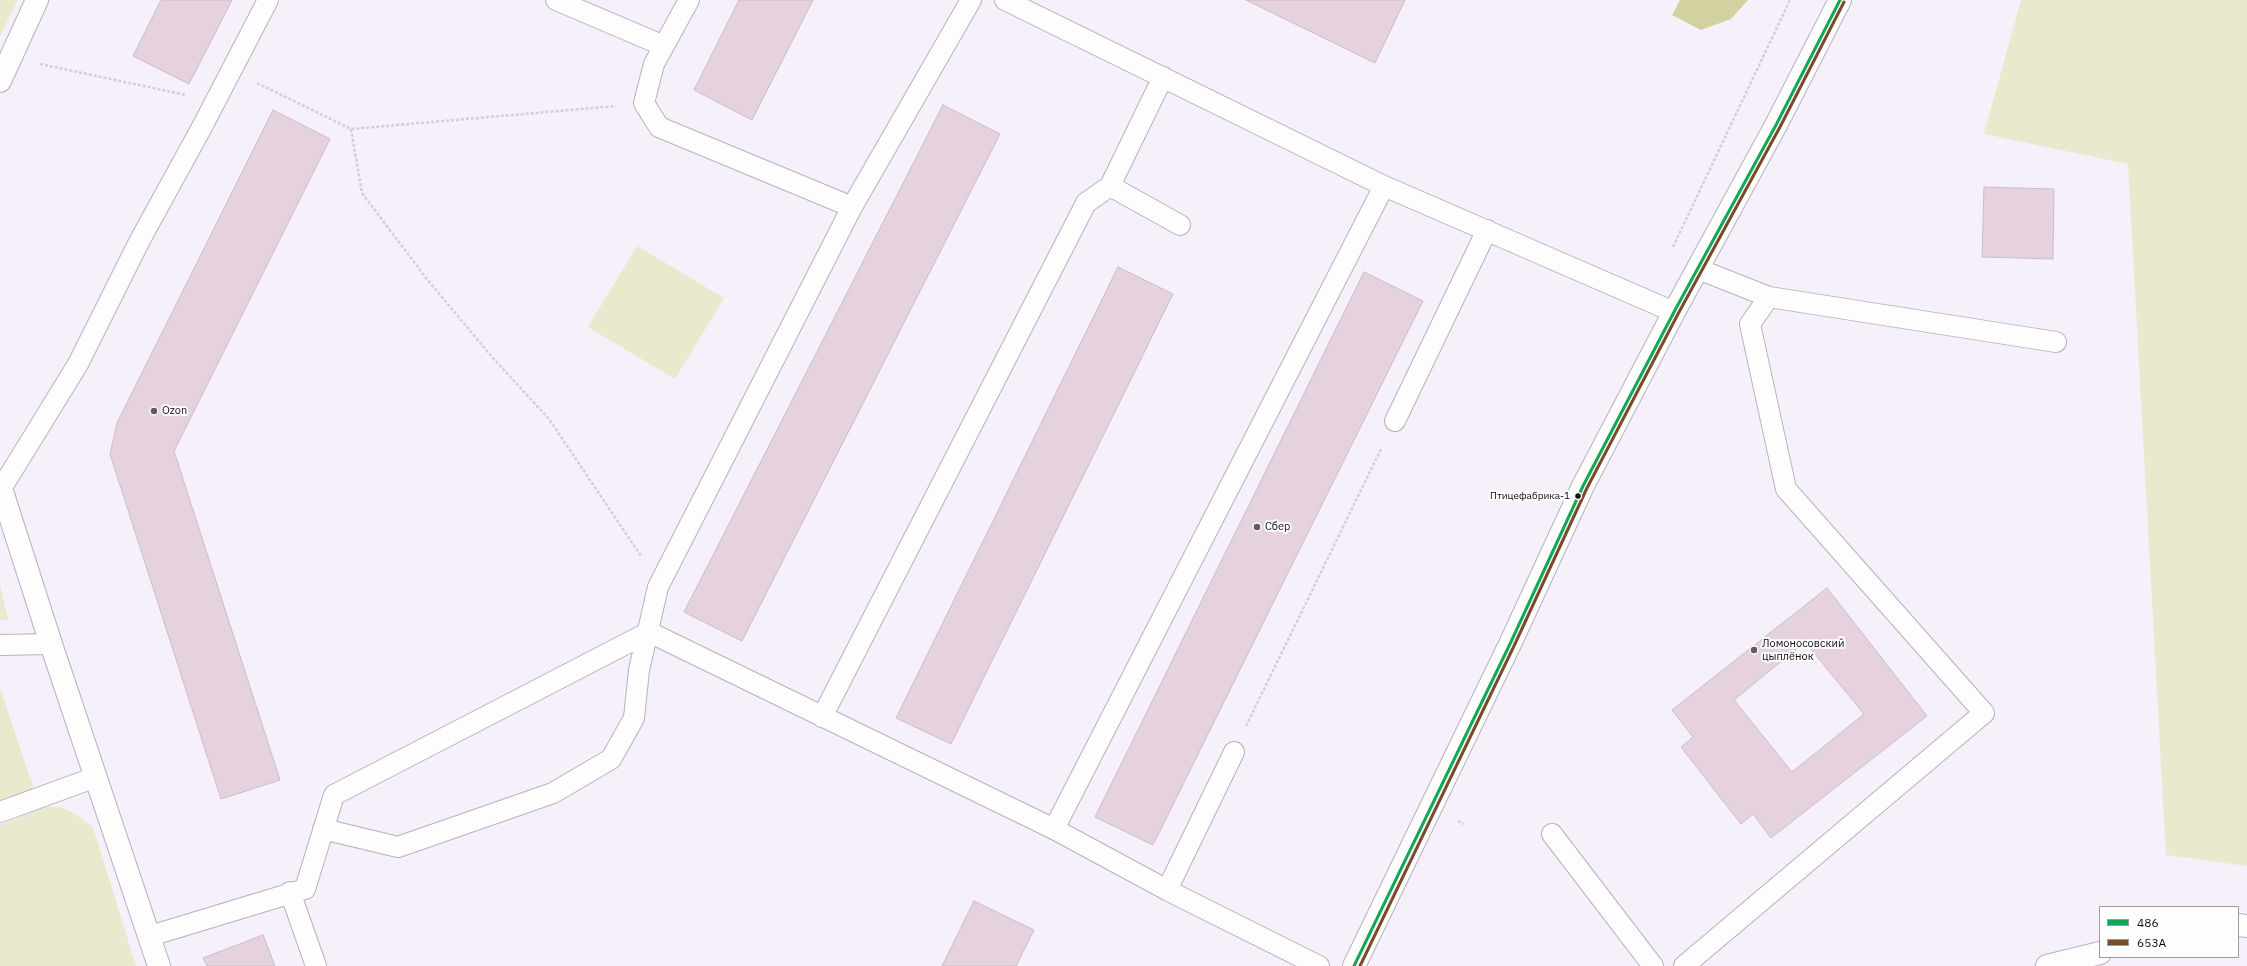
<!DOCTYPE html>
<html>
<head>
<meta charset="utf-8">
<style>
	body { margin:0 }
	#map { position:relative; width:2247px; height:966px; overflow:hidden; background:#f5f0fa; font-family:"IBM Plex Sans",sans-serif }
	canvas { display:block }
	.legend { position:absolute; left:2099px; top:906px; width:140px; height:52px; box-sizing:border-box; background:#fdfdfd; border:1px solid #9e9ca0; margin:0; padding:5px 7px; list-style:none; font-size:12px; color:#100a15 }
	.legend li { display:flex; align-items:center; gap:8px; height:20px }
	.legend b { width:20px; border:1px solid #9e9ca0 }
</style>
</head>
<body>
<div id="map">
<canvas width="2247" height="966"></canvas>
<ul class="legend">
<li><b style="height:5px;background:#10a855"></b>486</li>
<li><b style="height:5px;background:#7a4b2a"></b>653А</li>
</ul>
</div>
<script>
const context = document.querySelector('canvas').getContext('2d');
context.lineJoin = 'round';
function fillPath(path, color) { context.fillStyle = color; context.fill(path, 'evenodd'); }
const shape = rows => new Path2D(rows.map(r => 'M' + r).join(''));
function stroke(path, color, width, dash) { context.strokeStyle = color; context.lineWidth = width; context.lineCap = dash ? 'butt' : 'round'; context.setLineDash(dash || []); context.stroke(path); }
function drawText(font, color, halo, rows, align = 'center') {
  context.font = font + ' "IBM Plex Sans",sans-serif'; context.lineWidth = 4; context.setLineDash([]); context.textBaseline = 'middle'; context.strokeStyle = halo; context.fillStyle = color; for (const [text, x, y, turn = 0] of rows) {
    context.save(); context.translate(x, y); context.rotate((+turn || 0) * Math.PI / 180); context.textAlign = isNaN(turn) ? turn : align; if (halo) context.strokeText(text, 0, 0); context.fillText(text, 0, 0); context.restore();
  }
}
fillPath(shape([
	[0,0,18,0,0,36],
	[2021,0,2247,0,2247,866,2166,855,2128,164,1984,134],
	[637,246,724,298,675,379,588,327],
	[0,585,8,619,8,620,0,620],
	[0,689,34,789,0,800],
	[45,807,59,807,72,812,93,827,136,966,0,966,0,825]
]), '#e9e9cd');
fillPath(shape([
	[1680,0,1748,0,1731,19,1701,30,1672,15]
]), '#d2d2a0');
const building = shape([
	[161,0,232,0,189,84,133,56,161,0],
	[739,0,813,0,752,120,694,90,739,0],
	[1246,0,1405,0,1375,63,1246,0],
	[943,105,1000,134,742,641,684,612,943,105],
	[273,110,330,139,174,451,280,780,221,799,110,454,117,423,273,110],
	[1984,187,2054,189,2053,259,1982,257,1984,187],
	[1118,267,1173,294,951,744,896,718,1118,267],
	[1364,272,1423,301,1153,845,1095,817,1364,272],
	[1827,588,1927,716,1771,838,1753,814,1741,824,1681,747,1693,737,1672,710,1827,588],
	[1805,642,1864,714,1792,772,1734,700,1805,642],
	[974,901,1034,930,1016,966,942,966,974,901],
	[263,935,275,966,207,966,203,958,263,935]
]);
fillPath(building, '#e6d2de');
stroke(building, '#c8bec6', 1);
const lane = shape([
	[556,0,664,46],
	[689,0,654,64,644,103,659,127,852,207],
	[1005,0,1384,186,1674,312],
	[1110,186,1180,225],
	[1769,297,2056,342],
	[1395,421,1487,230],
	[1,489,78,364,140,240,202,127,268,0],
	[649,632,1054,829,1167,890,1319,966],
	[0,645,51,644],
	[822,717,1086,203,1110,186,1163,77],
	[0,812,96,777],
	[323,829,398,847,553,793,611,759,634,718,639,670,658,587,852,207,971,0],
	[1054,829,1384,186],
	[1552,834,1653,966],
	[1167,890,1234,752],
	[290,892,316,966],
	[150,936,305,889,334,795,649,632],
	[1684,966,1984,713,1786,489,1750,324,1769,297,1698,269]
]);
const street = shape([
	[0,81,37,0],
	[0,485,51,644,159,966],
	[2238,925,2247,926],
	[2047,966,2100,953]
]);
const secondary = shape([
	[1354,966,1510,644,1583,486,1674,312,1776,125,1840,0]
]);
stroke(lane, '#b7b1bc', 22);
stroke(street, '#b7b1bc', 24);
stroke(secondary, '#b7b1bc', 24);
stroke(shape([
	[40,64,186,95],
	[257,83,351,129,616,106],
	[351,129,362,193,426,278,492,357,549,419,641,556],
	[1673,247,1790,0],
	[1246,726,1382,447],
	[1458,821,1464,824]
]), '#d1d0d3', 2.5, [3, 2]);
stroke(lane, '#fefdfe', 20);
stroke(street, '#fefdfe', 22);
stroke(secondary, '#fefdfe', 22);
stroke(shape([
	[1354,966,1510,644,1583,486,1674,312,1776,125,1840,0]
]), '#10a855', 3);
stroke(shape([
	[1360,966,1514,646,1587,488,1678,314,1780,127,1844,2]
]), '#7a4b2a', 3);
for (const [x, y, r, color] of [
	[154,411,4,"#605a65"],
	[1578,496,3.5,"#100a15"],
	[1257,527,4,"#605a65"],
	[1754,650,4,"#605a65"]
]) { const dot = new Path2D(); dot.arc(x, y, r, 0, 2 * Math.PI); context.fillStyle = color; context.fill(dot); stroke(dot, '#fdfdfd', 1.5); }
drawText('10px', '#100a15', '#fdfdfd', [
	["Птицефабрика-1",1570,496]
], 'right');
drawText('11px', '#100a15', '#fdfdfd', [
	["Ozon",162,411],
	["Сбер",1265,527],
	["Ломоносовский",1762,644],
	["цыплёнок",1762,657]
], 'left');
</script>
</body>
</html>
